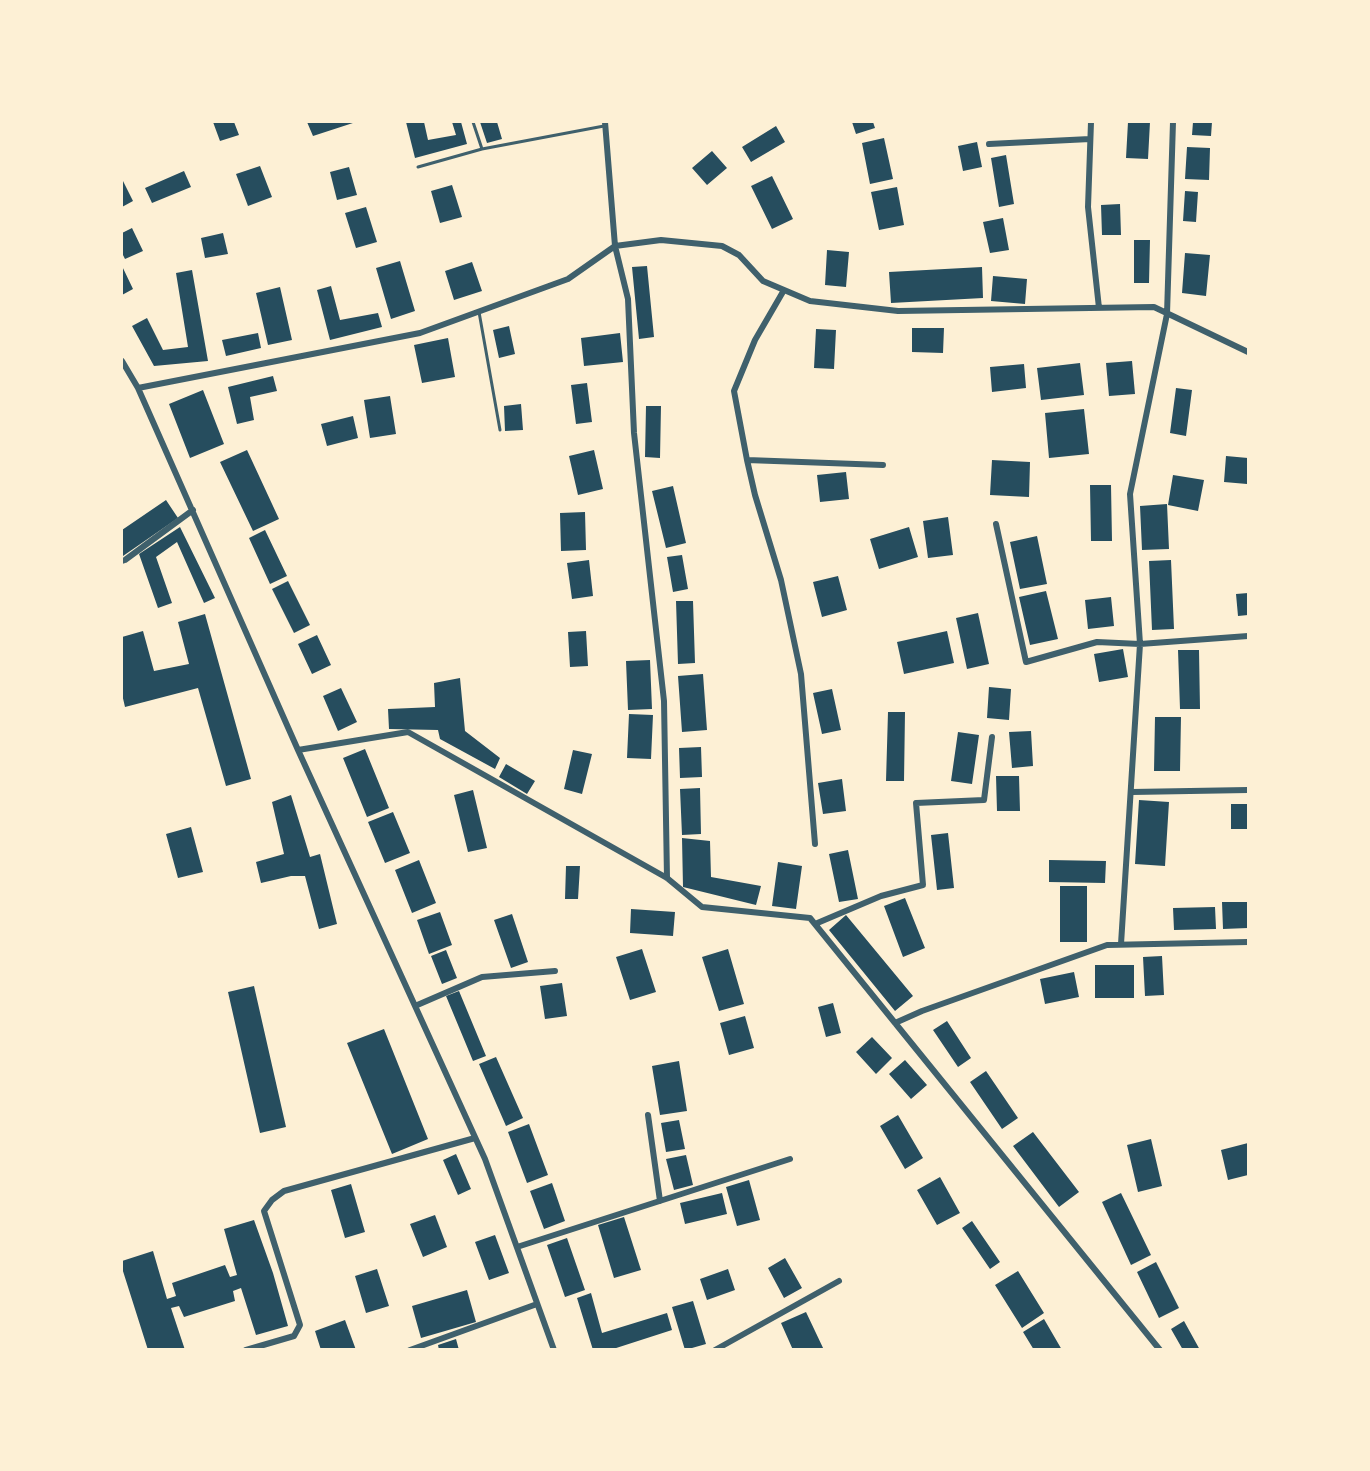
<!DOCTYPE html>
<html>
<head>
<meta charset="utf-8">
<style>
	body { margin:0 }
	#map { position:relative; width:1370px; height:1471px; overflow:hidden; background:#fdf0d5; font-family:"Work Sans",sans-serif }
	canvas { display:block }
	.frame { position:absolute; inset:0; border:123px solid #fdf0d5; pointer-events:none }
</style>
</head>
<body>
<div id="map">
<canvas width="1370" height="1471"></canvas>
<div class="frame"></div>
</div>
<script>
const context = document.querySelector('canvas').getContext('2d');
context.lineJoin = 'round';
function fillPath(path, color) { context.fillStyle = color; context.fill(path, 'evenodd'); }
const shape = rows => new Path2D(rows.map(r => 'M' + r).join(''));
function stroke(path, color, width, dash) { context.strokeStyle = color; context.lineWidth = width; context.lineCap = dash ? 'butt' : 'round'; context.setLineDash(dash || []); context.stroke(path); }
fillPath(shape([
	[213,122,234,122,239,135,220,141],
	[307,122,356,122,313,136],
	[406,122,424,122,428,140,456,135,452,122,461,122,467,144,415,158],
	[480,122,497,122,502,139,487,143],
	[852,122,873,122,875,128,856,134],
	[1128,122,1150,122,1148,159,1126,158],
	[1193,122,1212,122,1211,136,1192,135],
	[776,126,785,142,751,162,742,147],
	[884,138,893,179,870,184,862,143],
	[977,142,982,167,963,171,958,146],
	[1187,147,1210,148,1209,180,1185,179],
	[712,151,727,168,707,185,692,168],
	[1006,155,1014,204,999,207,991,158],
	[260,166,272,197,248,206,236,174],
	[349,167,357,195,337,200,330,172],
	[184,171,191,187,152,203,145,188],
	[772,176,793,219,772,229,751,186],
	[122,179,133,201,122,207],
	[452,185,462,217,440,223,431,191],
	[897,187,904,225,879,230,871,192],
	[1185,191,1198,192,1196,222,1183,221],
	[1120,204,1121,235,1102,235,1101,205],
	[366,207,377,242,356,248,345,213],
	[1003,218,1009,250,990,253,983,222],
	[132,228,143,251,125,259,122,253,122,233],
	[223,233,228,254,205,258,201,238],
	[1134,240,1150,240,1149,283,1134,283],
	[827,250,849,252,846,287,825,285],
	[1185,253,1210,255,1206,296,1182,293],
	[400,261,415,311,391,319,376,268],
	[472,262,482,291,454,300,445,271],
	[122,266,133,289,122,295],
	[647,266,654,337,639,339,632,267],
	[982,267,983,298,891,303,889,272],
	[192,270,208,361,154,366,132,326,147,318,163,350,188,347,176,273],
	[993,276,1027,279,1025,304,991,301],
	[331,286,340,320,378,313,382,327,330,340,317,290],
	[280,287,292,340,268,345,256,293],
	[509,326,515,354,499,358,493,330],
	[912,328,944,328,943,353,912,352],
	[816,329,836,330,834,369,814,368],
	[258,333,261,348,226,356,222,340],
	[620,333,623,362,584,366,581,338],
	[448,338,455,377,422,383,414,345],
	[1132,361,1135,394,1109,396,1106,363],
	[1080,363,1084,395,1041,400,1037,368],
	[1024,364,1026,388,992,392,990,367],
	[273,376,277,391,250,397,254,420,237,424,228,387],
	[587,383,592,422,576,424,571,385],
	[1176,388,1192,390,1186,436,1170,433],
	[203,390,224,444,190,458,169,404],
	[390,396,396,434,370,438,364,400],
	[521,404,523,430,505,431,504,406],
	[646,406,661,406,660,458,645,457],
	[1084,409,1089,454,1049,458,1045,413],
	[353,416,358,438,327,446,321,424],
	[247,450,279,519,253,531,220,462],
	[594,450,603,489,578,495,569,456],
	[1226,456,1248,458,1247,484,1224,482],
	[992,460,1030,462,1029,497,990,495],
	[846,472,849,499,820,502,817,475],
	[1173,475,1204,480,1198,511,1168,505],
	[1090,485,1111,485,1112,541,1091,541],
	[673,486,686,543,666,548,652,491],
	[166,500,178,518,123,556,122,530],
	[1167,504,1169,549,1142,550,1140,506],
	[585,512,586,550,561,551,560,513],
	[948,517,953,555,928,558,923,521],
	[180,527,215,598,204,603,177,542,156,557,172,603,158,608,139,554],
	[909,527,918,557,879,569,870,539],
	[265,530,287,576,270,584,249,538],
	[1037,536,1047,584,1020,589,1010,542],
	[682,555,688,589,673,592,667,557],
	[589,560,593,596,572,599,567,563],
	[1171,560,1174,629,1152,630,1149,561],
	[838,576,847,610,822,617,813,582],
	[288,581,310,625,294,633,272,589],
	[1046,591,1058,639,1030,645,1019,597],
	[1248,593,1248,615,1238,616,1236,594],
	[1111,597,1114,626,1088,629,1085,600],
	[676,601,693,601,695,663,678,664],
	[978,613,989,664,967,669,956,618],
	[205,614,251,779,226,786,198,688,125,707,122,694,122,637,143,631,154,671,189,664,178,622],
	[586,631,588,666,570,667,568,632],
	[947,631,954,663,904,674,897,642],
	[317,635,331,665,312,674,298,644],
	[1123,649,1128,677,1099,682,1094,654],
	[1178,650,1199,650,1200,709,1180,709],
	[650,660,652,709,628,710,626,661],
	[703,674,707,730,682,732,678,676],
	[460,678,465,731,500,758,495,769,440,739,438,730,389,729,388,709,435,707,434,683],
	[989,687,1011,689,1009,720,987,718],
	[341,688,357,722,338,731,323,696],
	[832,689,841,730,822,734,813,693],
	[888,712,905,712,904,781,886,781],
	[629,714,653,715,651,759,627,758],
	[1155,717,1181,717,1180,771,1154,771],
	[1031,731,1033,766,1012,768,1009,732],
	[958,732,979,735,972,784,951,781],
	[701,747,702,777,680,778,679,748],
	[365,749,389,808,367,817,343,758],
	[573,750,592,754,582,794,564,789],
	[506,764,535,781,527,794,499,777],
	[996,776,1019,776,1020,811,997,811],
	[842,779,846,811,823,814,818,783],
	[700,788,701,834,682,835,680,789],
	[473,790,487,848,468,852,454,795],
	[291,795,310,857,320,854,337,924,319,929,305,876,291,876,261,883,256,862,284,854,272,802],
	[1139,800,1169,802,1165,866,1135,864],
	[1231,804,1248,804,1248,829,1231,829],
	[393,812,410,853,385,863,368,822],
	[191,827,203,872,178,878,166,834],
	[948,833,954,888,937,890,931,835],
	[682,838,710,841,711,877,761,886,756,905,683,887],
	[848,850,858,899,839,902,829,854],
	[419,860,436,903,412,913,395,870],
	[1049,860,1106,861,1105,883,1049,882],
	[778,862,802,866,796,909,772,906],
	[566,866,580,866,578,899,565,899],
	[1060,886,1087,886,1087,942,1060,942],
	[905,898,925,948,903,957,884,906],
	[1222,902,1248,902,1248,928,1223,929],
	[1215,907,1216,929,1174,930,1173,908],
	[631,909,675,912,673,936,630,933],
	[440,912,452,945,429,954,417,920],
	[512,914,528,962,511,968,494,920],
	[846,915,913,996,895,1011,829,930],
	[642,949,656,992,630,1000,616,957],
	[728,949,744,1004,719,1011,702,957],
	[446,950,457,978,442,984,431,956],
	[1162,956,1164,995,1145,996,1143,957],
	[1095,965,1134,965,1134,998,1095,998],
	[1074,972,1079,997,1045,1004,1040,979],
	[562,983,567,1016,545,1019,540,986],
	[254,986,286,1127,260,1133,228,992],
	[459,991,486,1056,473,1061,446,996],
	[833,1003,841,1033,826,1037,818,1007],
	[745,1016,754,1048,729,1055,720,1023],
	[947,1021,971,1058,958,1067,933,1030],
	[384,1029,428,1139,392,1154,347,1043],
	[872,1037,892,1058,876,1074,856,1052],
	[496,1057,523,1118,506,1126,479,1064],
	[905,1060,927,1085,911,1099,889,1074],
	[679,1061,687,1111,660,1115,652,1066],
	[986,1071,1018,1118,1002,1129,970,1082],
	[898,1115,923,1158,905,1169,880,1126],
	[679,1120,685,1149,666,1152,661,1123],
	[529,1124,548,1175,527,1183,508,1132],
	[1033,1132,1079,1192,1059,1207,1013,1146],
	[1151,1139,1162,1186,1138,1192,1127,1145],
	[1248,1143,1248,1175,1228,1180,1221,1150],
	[456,1154,471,1189,458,1195,443,1160],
	[686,1155,693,1185,674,1190,666,1159],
	[940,1177,960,1213,937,1225,917,1190],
	[749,1180,760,1220,737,1226,726,1187],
	[552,1183,565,1221,544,1229,530,1191],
	[351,1184,365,1232,345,1238,331,1190],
	[722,1193,727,1214,685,1224,680,1203],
	[1121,1193,1151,1255,1131,1265,1102,1202],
	[435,1215,447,1247,423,1257,410,1224],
	[624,1217,641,1270,614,1278,598,1225],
	[254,1220,273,1273,288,1326,256,1335,241,1288,233,1291,235,1301,184,1317,179,1306,171,1308,185,1350,148,1350,122,1268,122,1261,153,1251,167,1299,176,1296,172,1283,225,1265,230,1277,237,1275,224,1229],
	[972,1221,1000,1262,990,1269,962,1228],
	[495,1235,509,1273,489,1280,475,1242],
	[567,1238,585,1290,565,1297,547,1245],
	[785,1258,802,1288,784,1298,768,1268],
	[1156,1262,1179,1308,1159,1318,1137,1272],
	[377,1269,389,1306,366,1313,355,1276],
	[728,1269,735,1290,707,1300,700,1279],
	[1018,1271,1044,1313,1022,1328,995,1285],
	[467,1290,476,1322,421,1338,412,1306],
	[591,1293,602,1333,667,1313,672,1330,610,1350,593,1350,577,1298],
	[693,1301,706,1344,685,1350,672,1307],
	[806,1312,824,1350,793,1350,781,1323],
	[1044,1319,1062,1350,1034,1350,1023,1332],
	[345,1320,356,1350,321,1350,315,1331],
	[1184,1321,1200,1350,1183,1350,1171,1329],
	[456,1339,459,1350,439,1350,438,1345]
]), '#264d5e');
stroke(shape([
	[473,122,482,149],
	[418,167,482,149,604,126],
	[479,312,500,430]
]), '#3f606c', 3);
stroke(shape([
	[605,122,615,246,628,299,634,433,664,701,667,878],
	[1091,122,1088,207,1099,308],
	[989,144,1090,139],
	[784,290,755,340,734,391,747,460,883,465],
	[122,361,138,388,298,750,485,1159,554,1350],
	[138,388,420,333,568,279,615,246,661,240,722,246,739,255,763,281,810,301,898,311,1154,307,1248,352],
	[747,460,755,495,781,580,801,674,815,844],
	[996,524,1026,662,1097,642,1140,644,1248,636],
	[122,561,125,560,193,510],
	[298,750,408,732,667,878,702,907,810,918,1160,1350],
	[1132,792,1248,790],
	[815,924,881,896,923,885,916,803,984,800,992,737],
	[1121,944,1140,644,1130,494,1167,314,1173,122],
	[415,1006,482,977,555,971],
	[895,1023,922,1011,1107,945,1248,942],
	[648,1115,660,1201],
	[517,1247,790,1159],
	[246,1350,294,1336,300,1325,264,1211,272,1200,284,1191,475,1138],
	[410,1350,537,1304],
	[715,1350,839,1281]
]), '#3f606c', 6);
</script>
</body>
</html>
